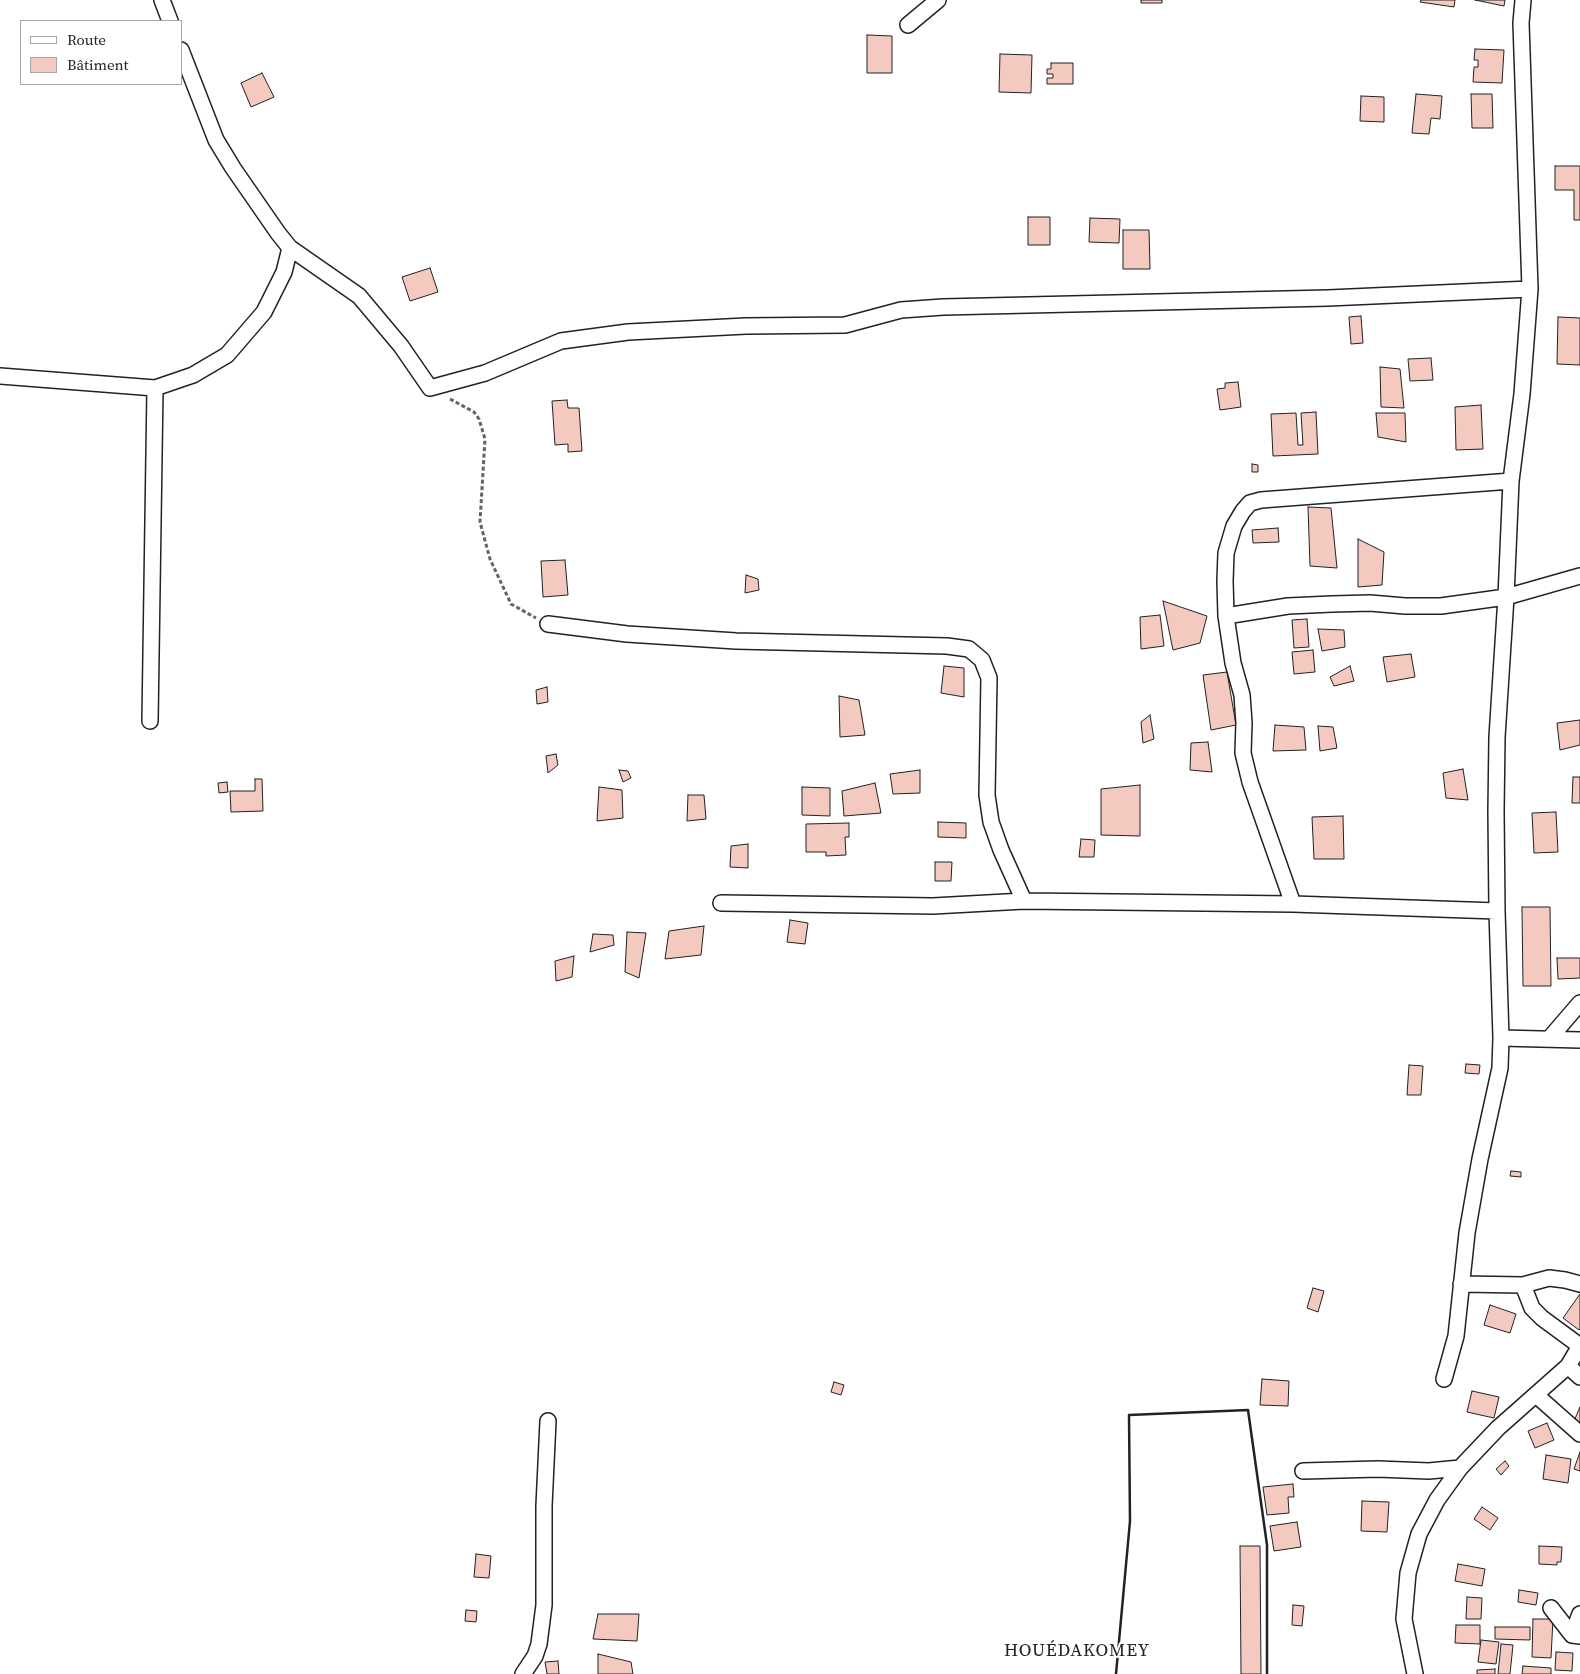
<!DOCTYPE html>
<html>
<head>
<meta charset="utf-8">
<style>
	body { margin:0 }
	#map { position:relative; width:1580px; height:1674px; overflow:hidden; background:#fff; font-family:"Source Serif 4",serif }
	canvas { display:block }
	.legend { position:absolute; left:20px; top:20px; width:162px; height:65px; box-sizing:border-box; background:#fff; border:1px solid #a7a7a7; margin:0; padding:6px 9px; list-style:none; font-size:15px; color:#222 }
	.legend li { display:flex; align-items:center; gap:10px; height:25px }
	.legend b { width:25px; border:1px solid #a7a7a7 }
</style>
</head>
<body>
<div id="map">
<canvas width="1580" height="1674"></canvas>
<ul class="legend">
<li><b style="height:6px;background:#fff"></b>Route</li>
<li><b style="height:14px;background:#f3c9c0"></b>Bâtiment</li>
</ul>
</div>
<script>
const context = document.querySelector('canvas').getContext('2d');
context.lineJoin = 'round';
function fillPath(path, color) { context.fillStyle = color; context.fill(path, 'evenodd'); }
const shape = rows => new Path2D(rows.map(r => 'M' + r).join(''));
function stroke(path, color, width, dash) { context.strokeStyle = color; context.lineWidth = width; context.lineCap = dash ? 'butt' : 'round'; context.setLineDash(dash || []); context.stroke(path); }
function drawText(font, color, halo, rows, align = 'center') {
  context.font = font + ' "Source Serif 4",serif'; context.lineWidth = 4; context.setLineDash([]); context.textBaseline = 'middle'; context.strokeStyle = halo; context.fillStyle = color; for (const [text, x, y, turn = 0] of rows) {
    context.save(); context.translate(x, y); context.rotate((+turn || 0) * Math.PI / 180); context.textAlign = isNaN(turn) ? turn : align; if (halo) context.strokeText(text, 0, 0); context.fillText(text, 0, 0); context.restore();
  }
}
const building = shape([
	[1141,0,1162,0,1162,3,1141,3,1141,0],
	[1421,0,1455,0,1454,7,1420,2,1421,0],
	[1475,0,1505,0,1504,6,1475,0],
	[867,35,892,36,892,73,867,73,867,35],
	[1475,49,1504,50,1502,83,1473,82,1474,67,1478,67,1478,60,1474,60,1475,49],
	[1000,54,1032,55,1031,93,999,92,1000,54],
	[1051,63,1073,63,1073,84,1047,84,1047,78,1053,78,1053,74,1047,74,1047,69,1051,69,1051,63],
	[262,73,274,97,251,107,241,83,262,73],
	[1416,94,1442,96,1440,119,1431,118,1429,134,1412,133,1416,94],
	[1471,94,1492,94,1493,128,1472,128,1471,94],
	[1361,96,1384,97,1384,122,1360,121,1361,96],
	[1555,166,1580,166,1580,220,1574,220,1574,190,1555,190,1555,166],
	[1028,217,1050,217,1050,245,1028,245,1028,217],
	[1090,218,1120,219,1119,243,1089,242,1090,218],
	[1123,230,1149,230,1150,269,1123,269,1123,230],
	[430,268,438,292,410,301,402,277,430,268],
	[1361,316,1363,343,1351,344,1349,317,1361,316],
	[1558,317,1580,318,1580,365,1557,364,1558,317],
	[1431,358,1433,380,1410,381,1408,359,1431,358],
	[1380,367,1400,369,1404,408,1381,407,1380,367],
	[1238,382,1241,407,1220,410,1217,389,1225,388,1225,383,1238,382],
	[567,400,568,408,579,408,582,451,568,452,568,444,555,445,552,401,567,400],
	[1481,405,1483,449,1456,450,1455,407,1481,405],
	[1316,412,1318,454,1273,456,1271,414,1296,413,1298,445,1303,445,1301,413,1316,412],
	[1376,413,1405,413,1406,442,1378,437,1376,413],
	[1252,464,1258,465,1258,472,1252,472,1252,464],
	[1308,507,1331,508,1337,568,1310,566,1308,507],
	[1278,528,1279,542,1253,543,1252,530,1278,528],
	[1358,539,1384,552,1382,585,1358,587,1358,539],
	[565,560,568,595,543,597,541,561,565,560],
	[746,575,758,579,759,590,745,593,746,575],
	[1163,601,1207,616,1200,643,1173,650,1163,601],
	[1160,615,1164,646,1141,649,1140,617,1160,615],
	[1307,619,1309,647,1294,648,1292,620,1307,619],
	[1318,629,1344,630,1345,647,1322,651,1318,629],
	[1313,650,1315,672,1294,674,1292,652,1313,650],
	[1411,654,1415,677,1387,682,1383,657,1411,654],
	[944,666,964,668,964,697,941,693,944,666],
	[1350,666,1354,681,1334,686,1330,677,1350,666],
	[1227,672,1236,725,1211,730,1203,675,1227,672],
	[547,687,548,702,537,704,536,690,547,687],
	[839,696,859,700,865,735,840,737,839,696],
	[1150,715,1154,739,1143,743,1141,722,1150,715],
	[1580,720,1580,745,1560,750,1557,723,1580,720],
	[1275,725,1304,727,1306,750,1273,751,1275,725],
	[1318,726,1333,727,1337,748,1320,751,1318,726],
	[1208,742,1212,772,1190,770,1191,743,1208,742],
	[556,754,558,765,548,773,546,756,556,754],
	[1463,769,1468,800,1446,798,1443,773,1463,769],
	[619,770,628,771,631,778,623,782,619,770],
	[920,770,920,793,893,794,890,774,920,770],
	[1573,777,1580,777,1580,803,1572,803,1573,777],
	[255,779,262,779,263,811,231,812,230,791,255,791,255,779],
	[227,782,228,792,219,793,218,783,227,782],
	[875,783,881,813,844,816,842,791,875,783],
	[1140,785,1140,836,1101,835,1101,789,1140,785],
	[599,787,622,790,623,818,597,821,599,787],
	[802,787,830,788,830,816,802,815,802,787],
	[688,795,704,795,706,819,687,821,688,795],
	[1556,812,1558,852,1534,853,1532,813,1556,812],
	[1343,816,1344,859,1314,859,1312,817,1343,816],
	[938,822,966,823,966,838,938,837,938,822],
	[849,823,849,837,845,837,846,855,826,856,826,852,806,852,806,824,849,823],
	[1081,839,1095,840,1094,857,1079,857,1081,839],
	[748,844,748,868,730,867,731,846,748,844],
	[935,862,952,862,951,881,935,881,935,862],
	[1522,907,1550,907,1551,986,1523,986,1522,907],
	[790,920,808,923,805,944,787,942,790,920],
	[704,926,701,955,665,959,669,931,704,926],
	[627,932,646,933,639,978,625,972,627,932],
	[593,934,613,935,614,945,590,952,593,934],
	[574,956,572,977,556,981,555,961,574,956],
	[1557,958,1580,958,1580,978,1558,979,1557,958],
	[1466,1064,1480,1065,1479,1074,1465,1073,1466,1064],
	[1409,1065,1423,1066,1421,1095,1407,1095,1409,1065],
	[1511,1171,1521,1172,1521,1177,1510,1176,1511,1171],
	[1313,1288,1324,1291,1318,1312,1307,1308,1313,1288],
	[1580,1294,1580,1329,1579,1330,1563,1318,1580,1294],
	[1490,1305,1516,1314,1510,1333,1484,1325,1490,1305],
	[1262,1379,1289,1381,1288,1406,1260,1405,1262,1379],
	[834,1382,844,1385,841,1395,831,1392,834,1382],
	[1472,1391,1499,1397,1494,1418,1467,1412,1472,1391],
	[1580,1407,1580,1424,1574,1421,1580,1407],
	[1547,1423,1554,1440,1535,1448,1528,1431,1547,1423],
	[1580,1452,1580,1471,1574,1469,1580,1452],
	[1546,1455,1571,1459,1568,1483,1543,1479,1546,1455],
	[1505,1461,1509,1466,1501,1475,1496,1469,1505,1461],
	[1293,1484,1294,1497,1288,1497,1289,1513,1267,1515,1263,1487,1293,1484],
	[1362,1501,1389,1502,1387,1532,1361,1531,1362,1501],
	[1482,1507,1498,1518,1490,1530,1474,1519,1482,1507],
	[1297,1522,1301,1547,1274,1551,1270,1526,1297,1522],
	[1240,1546,1260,1546,1261,1674,1241,1674,1240,1546],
	[1539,1546,1562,1547,1561,1562,1557,1562,1557,1565,1539,1564,1539,1546],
	[476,1554,491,1556,489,1578,474,1577,476,1554],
	[1458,1564,1485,1569,1482,1586,1455,1581,1458,1564],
	[1519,1590,1538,1593,1536,1605,1518,1602,1519,1590],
	[1467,1597,1482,1598,1481,1619,1466,1619,1467,1597],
	[1293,1605,1304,1606,1302,1626,1292,1625,1293,1605],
	[466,1610,477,1611,476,1622,465,1621,466,1610],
	[598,1614,639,1614,637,1641,593,1639,598,1614],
	[1533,1619,1553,1619,1551,1658,1532,1657,1533,1619],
	[1456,1625,1480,1625,1480,1644,1455,1643,1456,1625],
	[1495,1627,1530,1627,1530,1640,1495,1639,1495,1627],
	[1481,1640,1499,1642,1496,1664,1478,1662,1481,1640],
	[1501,1644,1513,1645,1510,1674,1498,1674,1501,1644],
	[1556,1652,1573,1653,1572,1671,1555,1670,1556,1652],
	[598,1654,631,1662,633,1674,598,1674,598,1654],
	[558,1661,559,1674,547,1674,545,1662,558,1661],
	[1523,1666,1551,1668,1551,1674,1522,1674,1523,1666],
	[1495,1669,1495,1674,1477,1674,1477,1670,1495,1669]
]);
fillPath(building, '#f3c9c0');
stroke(building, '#222', 1);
const street = shape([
	[162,0,170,21],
	[908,25,938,0],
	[181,50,216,140,233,168,278,233,290,248,359,296,401,346,430,388,485,373,561,341,628,332,746,326,845,325,901,310,943,307,1328,298,1530,289],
	[0,376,155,388,193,375,227,355,264,312,284,272,290,248],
	[1226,616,1288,606,1332,604,1370,603,1405,606,1441,606,1506,597,1580,576],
	[548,624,627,634,736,641,947,646,969,649,982,660,989,678,987,795,991,822,1001,850,1024,901],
	[150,721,155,388],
	[721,903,933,906,1024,901,1293,904,1497,911],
	[1293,904,1250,782,1243,753,1244,723,1242,695,1233,663,1226,616,1225,581,1226,553,1234,526,1243,511,1250,503,1261,500,1511,481],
	[1501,1038,1580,1040],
	[1549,1039,1580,1003],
	[1461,1284,1523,1285,1549,1278,1565,1280,1580,1284],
	[1523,1285,1532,1308,1542,1318,1580,1346],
	[1568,1366,1580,1377],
	[1444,1379,1456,1336,1467,1233,1480,1159,1500,1068,1501,1038,1497,911,1496,811,1497,737,1506,597,1511,481,1522,394,1530,289,1521,23,1523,0],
	[1536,1395,1580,1434],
	[1303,1471,1378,1469,1429,1471,1460,1468],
	[1551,1608,1572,1635,1580,1636],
	[1572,1635,1580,1614],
	[523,1674,535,1656,539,1644,544,1605,544,1506,548,1421],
	[1415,1674,1404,1619,1408,1573,1419,1534,1437,1500,1460,1468,1498,1428,1568,1366,1580,1346]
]);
stroke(street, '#222', 18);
stroke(shape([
	[450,399,474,412,479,419,485,439,480,522,490,559,511,604,536,618]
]), '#646464', 3, [4, 2.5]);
stroke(street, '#fff', 15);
stroke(shape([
	[1116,1674,1130,1521,1129,1415,1248,1410,1267,1545,1267,1674]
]), '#222', 2.5);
context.letterSpacing = '1px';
drawText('18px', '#222', '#fff', [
	["HOUÉDAKOMEY",1077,1651]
]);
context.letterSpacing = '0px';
</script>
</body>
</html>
